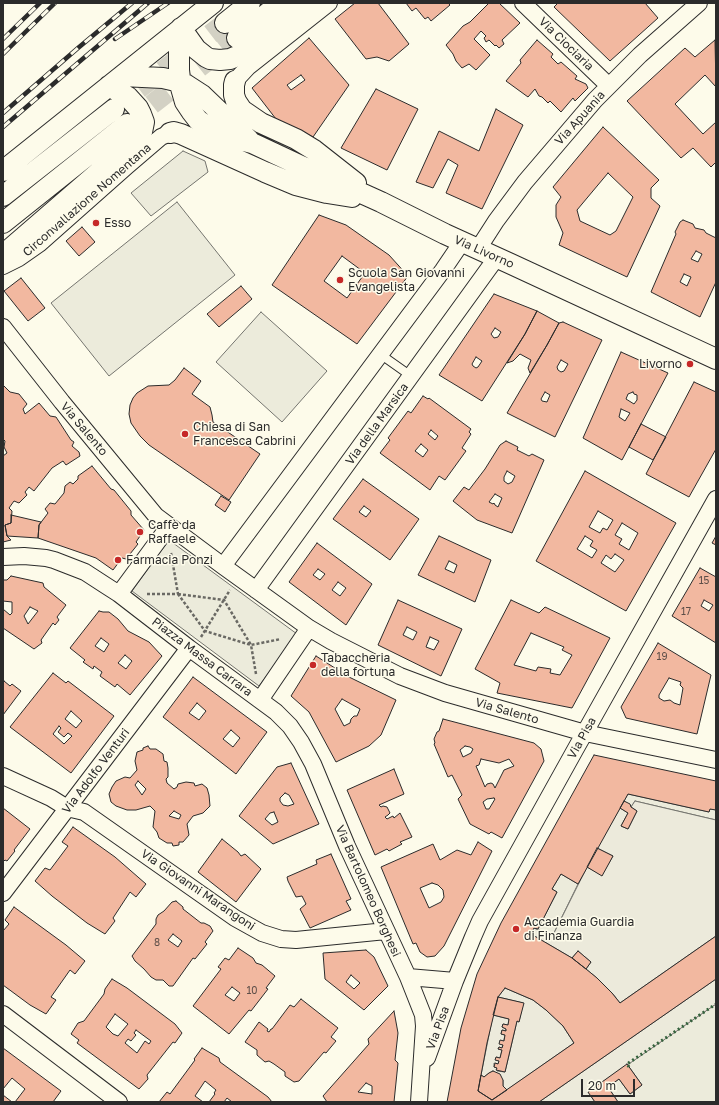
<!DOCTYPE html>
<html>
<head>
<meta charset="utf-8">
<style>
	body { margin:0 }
	#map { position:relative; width:719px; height:1105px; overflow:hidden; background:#fdfbea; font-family:"Golos Text",sans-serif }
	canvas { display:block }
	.frame { position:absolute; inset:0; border:4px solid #2b2b2b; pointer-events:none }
	.scale { position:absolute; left:581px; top:1079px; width:54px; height:18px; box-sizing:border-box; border:2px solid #2b2b2b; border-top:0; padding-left:5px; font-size:12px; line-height:14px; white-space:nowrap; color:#2b2b2b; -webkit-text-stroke:3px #fdfbea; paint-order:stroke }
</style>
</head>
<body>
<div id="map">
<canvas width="719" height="1105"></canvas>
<div class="frame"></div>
<div class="scale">20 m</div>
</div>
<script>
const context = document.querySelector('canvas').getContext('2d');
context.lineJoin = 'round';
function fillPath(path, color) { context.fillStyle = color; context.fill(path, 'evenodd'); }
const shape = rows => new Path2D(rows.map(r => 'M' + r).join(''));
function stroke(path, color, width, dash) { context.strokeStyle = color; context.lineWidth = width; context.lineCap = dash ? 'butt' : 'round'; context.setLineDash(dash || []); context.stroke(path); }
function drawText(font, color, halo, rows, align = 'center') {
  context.font = font + ' "Golos Text",sans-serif'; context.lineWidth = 3; context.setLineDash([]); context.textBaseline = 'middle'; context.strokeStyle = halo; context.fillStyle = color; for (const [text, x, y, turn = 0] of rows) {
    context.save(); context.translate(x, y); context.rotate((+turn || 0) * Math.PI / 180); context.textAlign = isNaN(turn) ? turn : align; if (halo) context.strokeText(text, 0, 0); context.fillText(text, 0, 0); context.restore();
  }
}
const green = shape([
	[183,151,205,161,208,172,151,216,131,193,183,151],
	[177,202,235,275,109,376,51,303,177,202],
	[261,312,327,371,282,422,216,362,261,312],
	[169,540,297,634,259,686,132,591,169,540],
	[628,794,709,812,710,809,716,810,716,820,635,801,631,807,624,801,628,794],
	[561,874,578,884,554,933,548,935,538,929,557,892,552,889,561,874],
	[716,1004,716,1102,618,1102,608,1087,619,1079,630,1094,642,1085,627,1064,716,1004]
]);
fillPath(green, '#ecebdb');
stroke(green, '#74746e', 1);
const parking = shape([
	[635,801,716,820,716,936,620,1003,613,994,597,978,586,969,591,962,578,951,572,958,531,934,534,928,548,935,554,933,587,867,602,875,613,856,597,848,620,808,628,813,621,826,628,829,637,811,631,807,635,801],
	[716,979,716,1004,588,1092,595,1102,539,1102,716,979],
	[505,988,533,1000,546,1010,563,1026,574,1043,507,1090,503,1086,503,1080,493,1071,489,1073,484,1077,481,1075,493,1015,509,1019,508,1025,503,1024,502,1027,506,1029,506,1031,502,1030,501,1034,505,1035,502,1048,499,1047,498,1049,502,1050,500,1058,496,1057,499,1061,498,1064,494,1063,494,1067,497,1068,497,1071,505,1072,517,1021,519,1022,523,1003,498,997,505,988]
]);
fillPath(parking, '#eceadb');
stroke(parking, '#74746e', 1);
const building = shape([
	[355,3,378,3,409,44,389,61,377,57,366,59,335,19,355,3],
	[406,3,448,3,450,5,431,21,428,17,425,19,416,8,412,11,406,3],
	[489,3,499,3,520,23,502,40,504,44,499,48,496,45,495,46,489,40,486,42,484,38,486,36,481,31,474,39,490,55,476,70,469,64,462,68,456,61,453,54,446,45,463,26,470,22,489,3],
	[558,3,645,3,658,18,610,61,554,7,558,3],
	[309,38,349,85,313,137,276,119,252,88,309,38],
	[301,75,305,80,291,90,287,85,301,75],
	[537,40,553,54,551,57,558,64,561,62,577,76,575,79,586,84,588,88,575,101,573,98,561,112,550,101,548,103,542,97,539,96,535,89,528,97,506,81,521,63,520,60,537,40],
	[715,40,716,87,705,75,675,104,703,134,716,122,716,162,711,167,693,148,681,158,627,101,685,48,695,57,715,40],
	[376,89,418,109,387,170,341,148,376,89],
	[496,109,523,125,482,209,446,193,458,165,448,159,433,188,416,182,439,131,479,151,496,109],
	[603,127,659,180,651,188,651,198,660,206,627,277,559,245,563,233,556,217,556,205,561,197,553,187,603,127],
	[608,173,633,197,616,231,610,235,580,221,577,210,608,173],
	[319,215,346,225,389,255,408,276,357,344,272,285,319,215],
	[342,256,365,273,347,298,324,281,342,256],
	[683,220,693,224,695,228,704,230,706,233,716,238,716,282,700,317,651,292,676,234,675,232,680,222,683,220],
	[696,251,702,254,698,262,691,259,696,251],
	[684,274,691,277,687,286,680,282,684,274],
	[82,227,95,242,79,256,66,241,82,227],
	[21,278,45,308,28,321,4,291,21,278],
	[241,286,252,299,219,327,207,314,241,286],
	[494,294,537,311,525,334,482,401,439,375,494,294],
	[495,328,501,332,498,337,494,338,491,334,495,328],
	[476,357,482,361,478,367,476,368,473,366,472,364,476,357],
	[537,311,559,323,547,345,530,373,528,368,531,360,520,354,513,361,507,363,525,334,537,311],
	[563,322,602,340,555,437,507,413,547,345,559,323,563,322],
	[561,360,568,364,564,371,561,372,558,370,557,367,561,360],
	[545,392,550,395,547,402,542,401,541,399,545,392],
	[621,352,668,373,622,460,583,438,621,352],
	[633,392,634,394,637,395,637,400,634,404,626,399,628,394,633,392],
	[621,409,630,413,625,421,619,417,621,409],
	[184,368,201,381,192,394,210,407,212,415,213,422,260,454,229,500,149,445,140,436,131,423,129,414,130,405,133,398,137,393,148,386,169,385,175,380,184,368],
	[694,382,716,392,716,449,689,497,646,474,694,382],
	[3,385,10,392,19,394,27,404,23,409,25,414,39,403,50,416,56,417,71,440,74,442,72,446,79,452,80,456,66,465,63,461,52,468,34,491,29,487,25,492,27,495,19,503,14,501,9,508,12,511,11,523,5,525,7,536,11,540,3,542,3,456,7,453,4,447,5,441,3,439,3,385],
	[423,396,428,399,429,398,471,429,469,432,471,434,462,448,466,451,445,480,439,476,430,490,380,453,390,440,388,438,408,411,411,413,423,396],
	[431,430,438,436,435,440,428,434,431,430],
	[421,444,428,450,423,457,415,451,421,444],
	[641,424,666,437,653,460,629,447,641,424],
	[506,441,518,447,517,450,529,456,532,454,544,460,512,533,477,520,453,501,464,487,469,490,485,469,500,445,506,441],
	[507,471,515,476,512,482,508,484,504,481,504,477,507,471],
	[495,494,502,498,498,507,495,505,494,503,493,504,489,502,495,494],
	[92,466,111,489,114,490,131,511,131,515,144,530,136,542,138,544,126,559,122,558,113,570,96,558,38,538,39,525,48,513,45,509,50,503,55,504,64,493,65,486,70,482,73,484,78,479,78,476,92,466],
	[585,471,676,523,626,611,536,561,585,471],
	[598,511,613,520,607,530,603,528,600,533,589,527,598,511],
	[622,523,638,533,629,550,619,544,622,539,615,535,622,523],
	[585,536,593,541,590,546,597,550,592,558,577,549,585,536],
	[615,554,624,560,615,572,601,563,606,555,611,559,615,554],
	[363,479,419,519,390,560,333,519,363,479],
	[364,506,371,511,366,517,359,512,364,506],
	[221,496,231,502,225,512,215,505,221,496],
	[11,515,41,522,39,525,38,538,7,536,5,525,11,523,11,515],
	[439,536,491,560,475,602,418,575,439,536],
	[449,561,457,565,454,573,445,569,449,561],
	[716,536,716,545,712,543,716,536],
	[317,543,372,584,346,625,289,582,317,543],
	[318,569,325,574,320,580,313,575,318,569],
	[338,582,346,588,340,596,332,590,338,582],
	[700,568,716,577,716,643,672,616,700,568],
	[704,600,713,605,709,611,701,606,704,600],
	[11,576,43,583,44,587,66,605,57,617,59,620,55,625,53,623,41,640,42,643,34,649,3,628,3,609,10,615,12,613,12,602,3,601,3,606,3,580,7,580,11,576],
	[30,607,38,611,28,624,24,616,30,607],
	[398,600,462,629,441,676,378,645,398,600],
	[407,627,417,632,413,640,403,635,407,627],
	[430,637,439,641,434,650,426,647,430,637],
	[511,600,539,613,545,607,610,638,572,708,497,693,500,683,475,669,511,600],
	[531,633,564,647,562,650,572,655,560,675,550,673,551,669,538,667,536,671,514,665,531,633],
	[99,611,103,612,109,612,118,619,128,631,149,642,162,656,130,695,117,684,115,687,100,676,102,672,94,666,93,669,83,662,85,660,70,648,99,611],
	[101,638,109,644,104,652,95,646,101,638],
	[125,655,132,661,126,669,118,663,125,655],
	[658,643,711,675,697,734,626,718,621,707,658,643],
	[669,678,681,682,680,685,683,688,680,705,674,703,670,700,664,701,659,698,659,695,669,678],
	[316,656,349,677,396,700,381,735,369,746,336,762,309,712,291,696,316,656],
	[342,699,360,709,357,716,354,716,351,719,350,723,344,726,335,709,342,699],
	[53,673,66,683,68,681,114,716,71,773,10,727,53,673],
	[71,711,82,721,76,728,65,719,71,711],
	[59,726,61,728,58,732,64,737,68,733,72,736,64,744,53,734,59,726],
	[193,677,267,732,236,774,163,717,193,677],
	[197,703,206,711,199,720,189,713,197,703],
	[231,730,240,738,233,747,223,739,231,730],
	[4,681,10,686,12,684,21,691,3,715,3,683,4,681],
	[443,719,534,743,541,749,544,761,502,838,491,832,489,834,470,824,458,799,462,795,452,775,448,777,434,744,435,743,434,739,437,732,439,731,443,719],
	[465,746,470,747,473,749,471,753,463,757,460,750,465,746],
	[481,759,499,763,509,759,514,766,504,770,495,788,493,784,491,783,487,784,485,787,476,766,479,765,481,759],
	[494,798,495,799,489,809,486,809,483,802,487,799,494,798],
	[148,746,150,749,156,749,163,754,164,761,167,762,168,768,168,777,166,779,167,783,174,789,177,787,178,784,186,782,194,783,195,786,202,784,207,788,209,795,210,806,203,813,193,816,187,824,189,835,183,842,179,842,179,845,173,846,172,843,167,843,159,838,157,832,153,827,155,811,150,806,136,810,127,810,116,806,111,802,109,794,112,787,116,781,125,777,130,778,137,770,135,761,137,752,143,750,143,748,148,746],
	[138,781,146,789,142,795,135,785,138,781],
	[174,811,181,815,179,819,169,816,174,811],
	[594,755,716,781,716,810,710,809,709,812,628,794,578,884,561,874,552,889,557,892,538,929,534,928,531,934,572,958,586,969,597,978,612,993,620,1003,716,936,716,979,539,1102,447,1102,461,1028,477,974,501,923,594,755],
	[505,988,533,1000,546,1010,563,1026,574,1043,492,1100,478,1091,487,1043,498,997,505,988],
	[291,763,319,824,273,844,239,816,277,767,291,763],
	[285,793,289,795,294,804,288,806,283,805,280,801,280,798,285,793],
	[274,812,278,822,272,825,265,819,270,813,274,812],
	[394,769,404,794,379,805,381,807,383,806,387,807,390,813,388,815,385,817,387,819,393,816,394,818,400,813,412,837,400,842,402,844,389,851,387,849,375,855,347,790,394,769],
	[624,801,630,804,631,807,637,811,628,829,621,826,628,813,620,808,624,801],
	[3,808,30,829,14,850,15,851,7,861,5,860,3,862,3,808],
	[73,827,115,857,146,884,136,897,130,892,113,918,115,921,105,934,87,923,52,896,35,881,45,868,50,870,68,846,62,842,73,827],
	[222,839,238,852,241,856,245,854,261,869,236,902,198,872,222,839],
	[478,842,492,851,444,946,435,956,427,957,420,952,416,943,413,944,381,867,433,844,440,860,457,850,471,855,478,842],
	[432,883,438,885,443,890,444,897,441,902,429,908,420,888,432,883],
	[597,848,613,856,602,876,587,867,597,848],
	[331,854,351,899,346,901,351,910,310,928,300,909,306,904,302,896,296,897,288,881,287,877,317,864,316,860,331,854],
	[176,901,183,907,183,909,201,923,204,923,210,926,213,931,205,942,207,944,195,959,193,958,173,986,169,986,163,980,156,980,151,977,144,969,135,961,132,956,156,924,156,919,158,915,164,911,172,902,176,901],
	[173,934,182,941,178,947,168,940,173,934],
	[14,907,66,945,85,961,75,974,70,970,51,997,56,1000,46,1014,30,1005,3,985,3,931,9,924,5,920,14,907],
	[238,948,253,958,256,963,262,965,275,976,266,988,268,989,251,1011,249,1010,229,1034,193,1006,221,969,218,967,225,958,229,960,238,948],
	[232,987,240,993,234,1001,225,995,232,987],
	[366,950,374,957,388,986,364,1010,325,979,323,953,366,950],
	[351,975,360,983,354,989,346,982,351,975],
	[578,951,591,962,586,969,572,958,578,951],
	[112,979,127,988,175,1024,182,1033,175,1043,173,1042,147,1075,148,1079,139,1089,77,1043,79,1040,71,1034,78,1023,84,1021,104,994,105,989,112,979],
	[115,1014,128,1024,118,1036,113,1034,106,1027,115,1014],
	[136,1030,151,1041,149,1044,145,1041,137,1053,125,1043,128,1039,131,1041,136,1035,134,1033,136,1030],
	[498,997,524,1003,519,1022,517,1021,505,1072,496,1070,497,1068,494,1067,495,1063,498,1064,499,1061,495,1060,496,1057,500,1058,502,1050,498,1049,499,1047,502,1048,503,1045,499,1044,500,1040,504,1041,505,1035,501,1034,502,1030,506,1031,506,1029,502,1027,503,1024,508,1025,509,1019,493,1015,498,997],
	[301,999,338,1028,331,1037,336,1041,326,1053,324,1052,299,1081,294,1082,285,1076,285,1072,274,1064,269,1061,265,1062,257,1055,257,1050,245,1042,259,1022,268,1029,267,1031,269,1032,271,1029,272,1029,290,1005,294,1007,301,999],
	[394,1011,398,1033,395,1060,398,1063,394,1102,327,1102,323,1096,369,1044,368,1039,394,1011],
	[366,1083,372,1086,372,1094,358,1092,366,1083],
	[3,1048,61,1091,53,1102,15,1102,25,1089,12,1078,3,1089,3,1048],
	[202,1048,219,1058,220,1062,268,1097,272,1102,232,1102,227,1098,224,1102,209,1102,215,1094,214,1093,216,1090,205,1081,195,1096,203,1102,159,1102,167,1092,170,1094,195,1060,194,1059,202,1048],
	[627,1064,642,1085,630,1094,619,1079,608,1087,618,1102,595,1102,588,1092,627,1064],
	[493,1071,500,1074,503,1080,503,1086,507,1090,492,1100,478,1091,481,1075,484,1077,489,1073,493,1071],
	[3,1095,12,1102,3,1102,3,1095]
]);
fillPath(building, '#f2b8a0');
stroke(building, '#2b2b2b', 1);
stroke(shape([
	[115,107,225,23],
	[128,123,237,38]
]), '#d3d1c4', 20, [20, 10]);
const service = shape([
	[380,354,411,376]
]);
const minor = shape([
	[523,3,609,86],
	[235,81,248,67,329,3],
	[478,249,496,221,525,182,595,100,640,55,699,3],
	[3,266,19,258,39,244,127,166,161,137,170,133],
	[3,327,62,402,156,516,223,566,309,628,331,641,400,676,445,693,585,733,716,760],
	[169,526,119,594,189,648,276,712,290,726,301,742,313,764,347,846,408,977,423,1015,424,1026,419,1102],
	[3,557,24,556,46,558,54,560,85,572,105,585,119,594],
	[223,566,443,270,462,242],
	[256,590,497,257],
	[260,700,309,628],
	[3,776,51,798,67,808,84,812,235,918,262,933,281,939,296,940,386,931],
	[3,893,189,648],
	[408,977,455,981,473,937,480,921,575,750,716,499],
	[3,1014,119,1102],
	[427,1058,455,981]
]);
const tertiary = shape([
	[225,23,250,3],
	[181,28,179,47,179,70,181,88,185,102,191,111,198,120,204,124,226,136,252,143,299,165,381,202,445,234,511,264,716,359],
	[181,28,196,49,206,57,210,59,220,60,230,59,242,54,306,3],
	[237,38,280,3],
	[122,76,163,78,180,82,185,84,202,95,249,140],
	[235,81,234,85,234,95,236,101,242,110,261,123,296,139,314,150,356,183],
	[170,133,174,132,181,134,265,172,296,185,327,193,352,197],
	[3,171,213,3],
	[3,196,114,109],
	[3,223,127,124],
	[3,255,137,139,142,132,144,122,141,114,138,108,128,97,109,86]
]);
stroke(service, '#2b2b2b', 10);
stroke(minor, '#2b2b2b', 18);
stroke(tertiary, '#2b2b2b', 22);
stroke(shape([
	[147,594,178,594,171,553],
	[178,594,224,600,251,645,205,631,178,594],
	[201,637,230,590],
	[256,674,251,645,281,639]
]), '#6a6964', 2.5, [3, 2]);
stroke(service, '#fdfbea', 8);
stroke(minor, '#fdfbea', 16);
stroke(tertiary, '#fdfbea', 20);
const rail = shape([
	[3,39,40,3],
	[115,39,168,3],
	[3,54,55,3],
	[3,113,78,48,132,3],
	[3,127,148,3]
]);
stroke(rail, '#2b2b2b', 4.5);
stroke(rail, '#fdfbea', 3, [9]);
stroke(shape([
	[629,1067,627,1064,716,1004]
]), '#34623c', 3, [2, 3]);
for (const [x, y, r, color] of [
	[96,223,4,"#c62828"],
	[340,280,4,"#c62828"],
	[690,364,4,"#c62828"],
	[185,434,4,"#c62828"],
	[140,532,4,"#c62828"],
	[118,560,4,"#c62828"],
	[313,665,4,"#c62828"],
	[516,929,4,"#c62828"]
]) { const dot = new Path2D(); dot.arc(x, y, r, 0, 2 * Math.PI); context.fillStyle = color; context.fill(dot); stroke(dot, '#fdfbea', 1.5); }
drawText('10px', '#5d4e48', null, [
	["15",704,581],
	["17",686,612],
	["19",662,657],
	["8",157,943],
	["10",252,991]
]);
drawText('12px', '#2b2b2b', '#fdfbea', [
	["Via Ciociaria",566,44,44],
	["Via Apuania",580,118,-48],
	["Circonvallazione Nomentana",87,200,-41],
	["Via Livorno",484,252,24],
	["Via della Marsica",377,424,-54],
	["Via Salento",84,429,50],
	["Piazza Massa Carrara",202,657,37],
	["Via Salento",507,711,16],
	["Via Pisa",582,738,-61],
	["Via Adolfo Venturi",96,771,-53],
	["Via Giovanni Marangoni",198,890,34],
	["Via Bartolomeo Borghesi",368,891,66],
	["Via Pisa",438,1028,-70]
]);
drawText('12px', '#2b2b2b', '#fdfbea', [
	["Esso",104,223],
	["Scuola San Giovanni",348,273],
	["Evangelista",348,287],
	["Livorno",682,364,"right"],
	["Chiesa di San",193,427],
	["Francesca Cabrini",193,441],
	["Caffè da",148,525],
	["Raffaele",148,539],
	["Farmacia Ponzi",126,560],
	["Tabaccheria",321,658],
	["della fortuna",321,672],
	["Accademia Guardia",524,922],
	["di Finanza",524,936]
], 'left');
</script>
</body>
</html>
